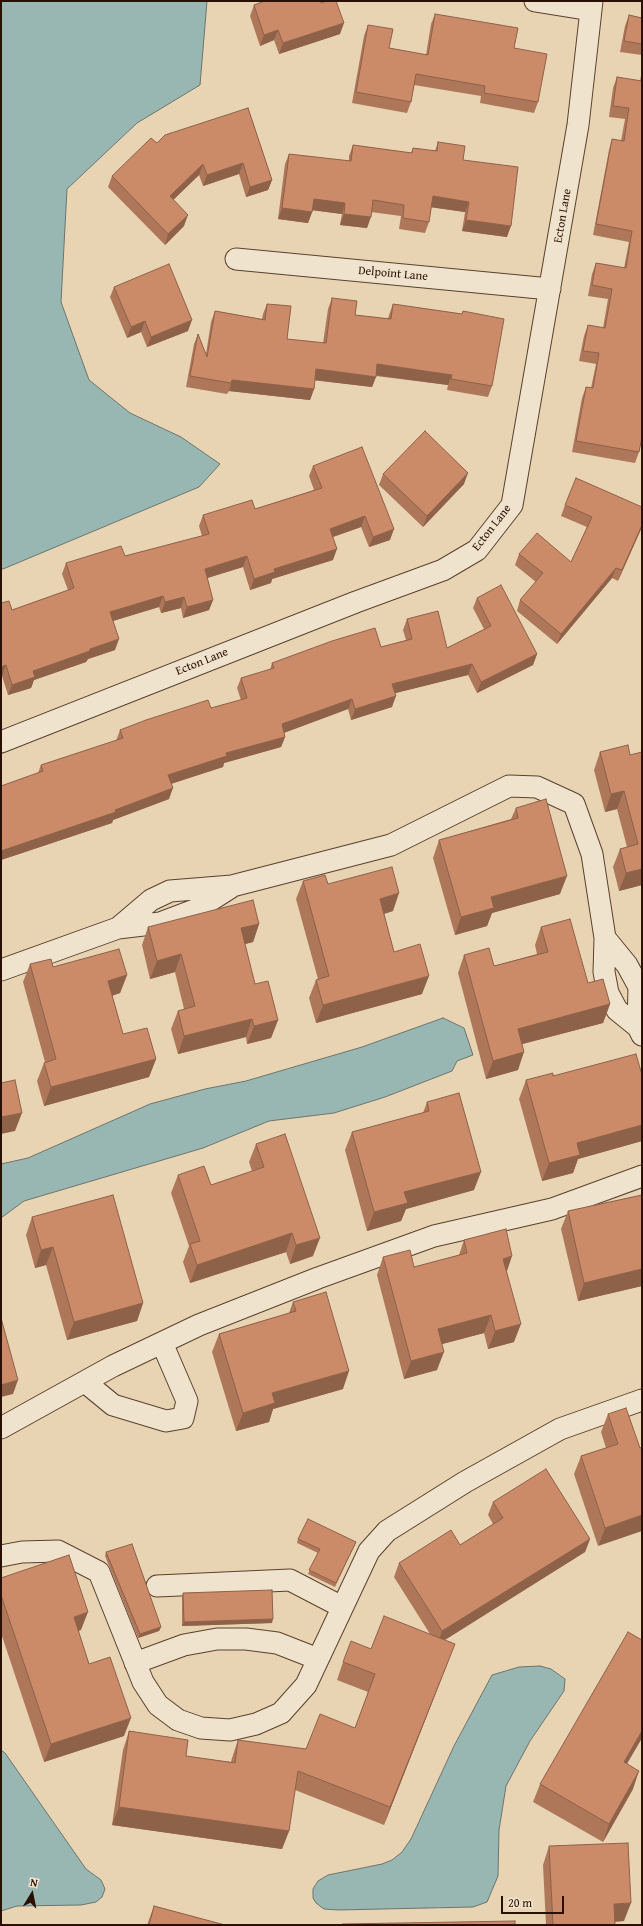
<!DOCTYPE html>
<html>
<head>
<meta charset="utf-8">
<style>
	body { margin:0 }
	#map { position:relative; width:643px; height:1926px; overflow:hidden; background:#e8d4b3; font-family:"Gentium Book Plus",serif }
	canvas { display:block }
	.frame { position:absolute; inset:0; border:2px solid #291002; pointer-events:none }
	.north { position:absolute; left:12px; top:1874px; width:40px; height:40px; -webkit-text-stroke:3px #f0e3ce; paint-order:stroke; rotate:10deg; font-size:11px; font-weight:700; line-height:16px; text-align:center; color:#291002 }
	.north::after { content:''; display:block; margin:auto; width:14px; height:18px; background:#291002; clip-path:polygon(50% 0,100% 100%,50% 72%,0 100%) }
	.scale { position:absolute; left:501px; top:1896px; width:63px; height:18px; box-sizing:border-box; border:2px solid #291002; border-top:0; padding-left:5px; font-size:12px; line-height:14px; white-space:nowrap; color:#291002; -webkit-text-stroke:3px #f0e3ce; paint-order:stroke }
</style>
</head>
<body>
<div id="map">
<canvas width="643" height="1926"></canvas>
<div class="frame"></div>
<div class="north">N</div>
<div class="scale">20 m</div>
</div>
<script>
const context = document.querySelector('canvas').getContext('2d');
context.lineJoin = 'round';
function fillPath(path, color) { context.fillStyle = color; context.fill(path, 'evenodd'); }
const shape = rows => new Path2D(rows.map(r => 'M' + r).join(''));
function stroke(path, color, width, dash) { context.strokeStyle = color; context.lineWidth = width; context.lineCap = dash ? 'butt' : 'round'; context.setLineDash(dash || []); context.stroke(path); }
function drawText(font, color, halo, rows, align = 'center') {
  context.font = font + ' "Gentium Book Plus",serif'; context.lineWidth = 3; context.setLineDash([]); context.textBaseline = 'middle'; context.strokeStyle = halo; context.fillStyle = color; for (const [text, x, y, turn = 0] of rows) {
    context.save(); context.translate(x, y); context.rotate((+turn || 0) * Math.PI / 180); context.textAlign = isNaN(turn) ? turn : align; if (halo) context.strokeText(text, 0, 0); context.fillText(text, 0, 0); context.restore();
  }
}
const water = shape([
	[1,1,207,1,200,85,137,123,67,189,61,302,89,380,130,413,181,437,220,464,199,487,3,569,1,568,1,1],
	[443,1018,464,1028,473,1055,457,1061,452,1071,385,1097,334,1113,269,1121,203,1148,24,1201,1,1218,1,1164,28,1158,150,1104,205,1089,246,1081,362,1047,443,1018],
	[540,1666,551,1669,565,1679,564,1691,530,1741,506,1786,499,1830,498,1876,487,1902,473,1907,338,1910,324,1909,316,1903,313,1898,313,1889,318,1881,328,1875,382,1864,392,1860,402,1852,411,1839,454,1746,492,1675,519,1667,540,1666],
	[1,1750,5,1753,86,1869,101,1880,105,1889,102,1897,96,1902,81,1905,17,1906,1,1911,1,1750]
]);
fillPath(water, '#98b7b3');
stroke(water, '#6c746c', 1);
const minor = shape([
	[535,1,591,10],
	[236,259,550,289],
	[1,742,356,602,443,570,477,550,512,505,578,125,592,1],
	[118,928,151,900,170,891,232,886,391,845,509,786,537,787,574,804,592,854,605,938,604,972,608,993,617,1010,638,1027,642,1035],
	[605,938,627,965,639,987,638,1027],
	[1,970,118,928,160,923,197,909,230,888],
	[85,1382,113,1405,166,1421,183,1418,187,1401,162,1343],
	[1,1428,113,1366,199,1325,318,1278,434,1236,552,1209,642,1176],
	[1,1556,22,1552,58,1551,99,1572,143,1682,158,1705,178,1720,201,1728,230,1730,256,1724,281,1713,306,1685,369,1551,387,1531,465,1482,560,1429,642,1400],
	[157,1586,290,1580,342,1607],
	[135,1663,184,1645,217,1639,246,1639,277,1643,318,1659]
]);
stroke(minor, '#59412e', 23);
stroke(minor, '#f0e3ce', 21);
fillPath(shape([
	[321,3,340,34,279,54,274,40,260,46,250,16,254,5],
	[435,14,514,48,538,102,534,113,480,103,481,96,414,85,411,102,407,113,352,103,364,36,368,25,389,48,426,55,431,24],
	[629,15,642,18,642,55,620,52,625,26],
	[642,70,642,437,639,452,635,463,572,452,582,398,586,387,591,388,596,364,579,361,584,336,588,325,603,328,608,299,588,296,592,274,596,263,624,268,629,242,593,235,609,150,612,139,621,141,625,119,609,117,613,88,617,77,640,81],
	[248,108,272,180,268,190,246,197,239,174,203,186,199,175,173,200,184,226,165,245,108,187,112,176,157,143],
	[438,142,463,160,507,237,462,231,465,212,431,207,429,222,425,233,399,229,401,216,371,212,367,228,340,225,342,214,313,210,308,223,278,219,285,164,289,154,349,161,349,156,353,145,411,153,413,148,435,151],
	[114,287,188,331,147,347,141,332,127,338,110,297],
	[332,298,355,315,388,319,389,315,393,304,462,314,463,311,492,386,488,397,447,390,448,385,376,376,372,387,315,380,314,389,310,400,229,391,227,394,186,387,194,344,198,334,206,354,211,322,215,311,262,319,263,314,267,304,287,339,323,343,328,309],
	[313,466,390,540,369,547,361,527,333,537,333,560,272,579,271,583,250,590,243,567,207,578,213,600,209,610,183,618,181,608,161,613,159,607,113,621,115,650,88,659,86,662,34,680,31,688,8,695,2,676,1,676,1,603,12,610,68,590,62,574,66,563,125,556,202,536,199,526,203,515,255,509,314,490,309,476],
	[383,474,464,484,423,527,379,485],
	[565,505,642,527,618,581,612,578,557,644,517,611,520,600,536,582,515,565,519,554,571,562,587,527,561,516],
	[477,598,537,654,533,665,477,693,468,675,395,693,392,707,351,720,348,709,284,733,285,737,281,747,224,763,223,767,171,784,169,799,113,820,112,823,1,860,1,786,38,773,41,765,116,741,120,730,211,708,241,700,237,688,241,678,270,670,272,663,381,647,406,640,403,630,407,619,447,648,484,629,473,608],
	[628,745,642,885,619,891,613,867,620,849,627,847,617,809,605,812,594,770,600,752],
	[516,808,560,894,492,913,487,926,455,935,433,858,439,840,511,819],
	[303,881,328,884,393,911,384,914,394,952,422,994,316,1023,309,998,316,980,318,979,296,899],
	[259,924,253,942,245,944,255,984,278,1020,271,1038,247,1044,246,1037,178,1054,171,1029,178,1011,184,1009,175,972,150,979,142,945,148,927],
	[541,927,588,983,610,1004,603,1023,522,1044,518,1070,486,1079,458,973,464,955,494,966,537,954,535,945],
	[30,964,127,975,120,993,112,996,123,1034,156,1059,149,1077,44,1106,37,1081,44,1063,45,1062,23,982],
	[642,1075,642,1141,578,1159,573,1173,542,1181,519,1099,526,1080,553,1076],
	[427,1102,474,1190,406,1209,401,1221,367,1231,345,1150,352,1132,423,1113],
	[256,1144,313,1256,290,1264,286,1252,190,1283,183,1262,189,1246,171,1193,178,1175,211,1185,252,1171,249,1162],
	[642,1195,642,1286,578,1301,561,1229,568,1211],
	[32,1217,143,1303,137,1321,67,1340,46,1265,35,1268,26,1235],
	[464,1240,507,1272,514,1342,488,1349,484,1333,442,1344,437,1370,404,1379,377,1275,383,1257,414,1267,459,1255],
	[293,1302,343,1389,273,1409,269,1422,236,1431,212,1352,219,1334,289,1313],
	[608,1414,640,1448,598,1546,574,1474,581,1456,606,1448,601,1432],
	[493,1502,590,1539,585,1552,444,1640,448,1662,384,1825,295,1790,289,1831,282,1849,112,1825,123,1750,129,1731,186,1756,231,1762,232,1758,238,1740,306,1749,355,1728,368,1692,337,1680,343,1662,371,1649,430,1634,394,1577,399,1563,460,1545,493,1524,488,1515],
	[298,1539,356,1542,335,1587,308,1574,318,1553,297,1543],
	[106,1552,161,1627,159,1631,138,1638,105,1556],
	[1,1578,81,1630,78,1631,89,1664,124,1736,44,1762,1,1633],
	[183,1593,272,1623,182,1626,182,1597],
	[642,1640,642,1738,627,1764,633,1789,603,1842,533,1802,540,1784],
	[549,1846,624,1921,615,1922,615,1925,546,1925,543,1865],
	[154,1906,225,1925,147,1925]
]), '#af7759');
fillPath(shape([
	[344,23,340,34,279,54,283,43],
	[278,30,274,40,260,46,264,35],
	[243,163,239,174,203,186,207,175],
	[203,164,199,175,166,207,170,196],
	[272,180,268,190,246,197,250,187],
	[433,196,469,202,465,212,429,207],
	[314,199,345,203,342,214,310,210],
	[282,208,312,212,308,223,278,219],
	[344,214,371,217,367,228,340,225],
	[188,215,184,226,165,245,168,234],
	[466,220,511,226,507,237,462,231],
	[192,320,188,331,147,347,151,337],
	[145,321,141,332,127,338,131,327],
	[377,364,452,375,448,385,374,375],
	[316,369,376,377,372,387,312,380],
	[232,380,314,389,310,400,229,391],
	[468,473,464,484,423,527,427,516],
	[365,516,361,527,327,539,330,529],
	[642,525,642,527,618,581,622,570],
	[394,529,390,540,369,547,373,537],
	[337,549,333,560,272,579,271,583,250,590,254,579,274,569],
	[247,556,243,567,201,580,205,569],
	[616,568,612,578,557,644,561,634],
	[163,596,159,607,106,623,110,612],
	[184,597,181,608,161,613,165,602],
	[213,600,209,610,183,618,187,607],
	[119,639,115,650,88,659,86,662,34,680,31,688,8,695,12,685,33,671,90,649],
	[537,654,533,665,477,693,481,682],
	[472,664,468,675,388,695,392,684],
	[6,665,2,676,1,676,1,667],
	[396,696,392,707,351,720,355,709],
	[352,699,348,709,278,735,282,724],
	[285,737,281,747,224,763,223,767,164,786,168,775,226,753],
	[173,788,169,799,113,820,112,823,1,860,1,851],
	[624,791,617,809,605,812,611,794],
	[642,869,642,885,619,891,626,873],
	[567,876,560,894,492,913,487,926,455,935,461,917,491,897],
	[399,893,393,911,373,917,380,899],
	[259,924,253,942,234,947,241,928],
	[181,954,175,972,150,979,157,961],
	[127,975,120,993,101,999,108,981],
	[429,976,422,994,316,1023,323,1005],
	[610,1004,603,1023,511,1047,518,1029],
	[252,1019,246,1037,178,1054,184,1036],
	[278,1020,271,1038,247,1044,254,1026],
	[524,1052,518,1070,486,1079,493,1061],
	[156,1059,149,1077,44,1106,51,1087],
	[22,1113,15,1131,1,1134,1,1117],
	[642,1125,642,1141,578,1159,573,1173,542,1181,549,1163,577,1143],
	[481,1172,474,1190,406,1209,401,1221,367,1231,374,1212,404,1192],
	[292,1233,286,1252,190,1283,197,1265],
	[320,1238,313,1256,290,1264,296,1245],
	[53,1247,46,1265,35,1268,41,1250],
	[512,1256,506,1274,503,1259],
	[642,1269,642,1286,578,1301,584,1283],
	[143,1303,137,1321,67,1340,74,1322],
	[491,1315,484,1333,431,1347,438,1329],
	[521,1324,514,1342,488,1349,495,1331],
	[444,1352,437,1370,404,1379,411,1361],
	[349,1371,343,1389,273,1409,269,1422,236,1431,243,1413,272,1393],
	[18,1380,13,1394,1,1397,1,1385],
	[642,1515,642,1531,598,1546,605,1528],
	[590,1539,585,1552,437,1645,442,1631],
	[88,1612,81,1630,67,1635,74,1617],
	[273,1619,272,1623,182,1626,184,1622],
	[161,1627,159,1631,138,1638,140,1634],
	[455,1644,448,1662,384,1825,390,1807],
	[131,1718,124,1736,44,1762,51,1744],
	[642,1731,642,1738,617,1780,624,1762],
	[639,1771,633,1789,603,1842,609,1824],
	[119,1807,289,1831,282,1849,112,1825],
	[631,1903,624,1921,608,1922,614,1904]
]), '#8e6149');
const building = shape([
	[265,1,320,1,321,3,327,1,336,1,344,23,283,43,278,30,264,35,254,5,265,1],
	[435,14,518,28,514,48,547,54,538,102,484,93,485,86,416,74,411,102,356,92,368,25,393,29,389,48,428,55,435,14],
	[629,15,642,18,642,44,624,41,629,15],
	[617,77,642,81,642,437,639,452,576,441,586,387,593,388,599,353,583,351,588,325,605,328,612,289,592,285,596,263,626,268,632,231,596,224,612,139,624,141,629,108,613,106,617,77],
	[248,108,272,180,250,187,243,163,207,175,203,164,170,196,188,215,168,234,112,176,151,138,157,143,165,135,248,108],
	[438,142,465,146,463,160,518,167,511,226,466,220,469,202,433,196,429,222,403,218,404,205,373,200,371,217,344,214,345,203,314,199,312,212,282,208,289,154,351,161,353,145,412,153,413,148,437,151,438,142],
	[169,264,192,320,151,337,145,321,131,327,114,287,169,264],
	[332,298,357,301,355,315,391,319,393,304,462,314,463,311,504,319,492,386,451,379,452,375,377,364,376,377,316,369,314,389,232,380,231,383,190,376,198,334,207,357,215,311,265,320,267,304,291,306,287,339,326,343,332,298],
	[425,431,468,473,427,516,383,474,425,431],
	[362,447,394,529,373,537,365,516,330,529,337,549,274,569,275,572,254,579,247,556,205,569,213,600,187,607,184,597,165,602,163,596,110,612,119,639,90,649,90,651,33,671,35,677,12,685,6,665,1,667,1,603,9,601,12,610,74,588,66,563,121,546,125,556,209,534,203,515,252,500,255,509,322,488,313,466,362,447],
	[576,478,642,507,642,525,622,570,616,568,561,634,520,600,543,573,519,554,537,533,571,562,592,517,565,505,576,478],
	[501,585,537,654,481,682,472,664,392,684,396,696,355,709,352,699,282,724,285,737,226,753,227,756,168,775,173,788,115,810,116,812,1,851,1,786,43,771,41,765,123,738,120,730,146,720,208,700,211,708,247,698,241,678,274,668,272,663,332,641,375,628,381,647,412,639,407,619,438,611,447,648,491,626,477,598,501,585],
	[628,745,630,755,642,752,642,869,626,873,620,849,638,844,624,791,611,794,600,752,628,745],
	[546,799,567,876,491,897,494,908,461,917,439,840,518,818,516,808,546,799],
	[392,867,399,893,380,899,394,952,420,944,429,976,323,1005,316,980,329,976,303,881,325,875,328,884,392,867],
	[253,900,259,924,241,928,255,984,268,981,278,1020,254,1026,252,1019,184,1036,178,1011,195,1006,181,954,157,961,148,927,253,900],
	[570,919,588,983,603,979,610,1004,518,1029,524,1052,493,1061,464,955,489,948,494,966,548,952,541,927,570,919],
	[119,949,127,975,108,981,123,1034,147,1028,156,1059,51,1087,44,1063,56,1059,30,964,51,959,53,967,119,949],
	[636,1054,642,1075,642,1125,577,1143,580,1155,549,1163,526,1080,553,1073,553,1076,636,1054],
	[15,1080,22,1113,1,1117,1,1083,15,1080],
	[459,1093,481,1172,404,1192,408,1203,374,1212,352,1132,429,1111,427,1102,459,1093],
	[285,1134,320,1238,296,1245,292,1233,197,1265,190,1244,200,1241,178,1175,204,1166,211,1185,264,1167,256,1144,285,1134],
	[113,1195,143,1303,74,1322,53,1247,41,1250,32,1217,113,1195],
	[642,1195,642,1269,584,1283,568,1211,642,1195],
	[506,1229,512,1256,503,1259,521,1324,495,1331,491,1315,438,1329,444,1352,411,1361,383,1257,410,1250,414,1267,467,1253,464,1240,506,1229],
	[326,1292,349,1371,272,1393,275,1403,243,1413,219,1334,296,1311,293,1302,326,1292],
	[1,1318,18,1380,1,1385,1,1318],
	[626,1408,640,1448,642,1447,642,1515,605,1528,581,1456,618,1444,608,1414,626,1408],
	[546,1469,590,1539,442,1631,399,1563,451,1530,460,1545,503,1518,493,1502,546,1469],
	[308,1519,356,1542,336,1583,309,1570,320,1549,298,1539,308,1519],
	[132,1544,161,1627,140,1634,106,1552,132,1544],
	[69,1555,88,1612,74,1617,89,1664,110,1657,131,1718,51,1744,1,1595,1,1578,69,1555],
	[272,1590,273,1619,184,1622,183,1593,272,1590],
	[384,1616,455,1644,390,1807,298,1771,289,1831,119,1807,129,1731,188,1740,186,1756,235,1763,238,1740,306,1749,320,1714,355,1728,375,1674,343,1662,351,1641,371,1649,384,1616],
	[628,1632,642,1640,642,1731,624,1762,639,1771,609,1824,540,1784,628,1632],
	[628,1843,631,1903,614,1904,615,1925,553,1925,549,1846,628,1843],
	[154,1906,225,1925,149,1925,154,1906],
	[515,1921,515,1925,342,1925,342,1924,515,1921]
]);
fillPath(building, '#cb8a68');
stroke(building, '#8e6149', 1);
drawText('12px', '#291002', '#f0e3ce', [
	["Ecton Lane",563,216,-80],
	["Delpoint Lane",393,274,5],
	["Ecton Lane",492,528,-52],
	["Ecton Lane",202,662,-22]
]);
</script>
</body>
</html>
